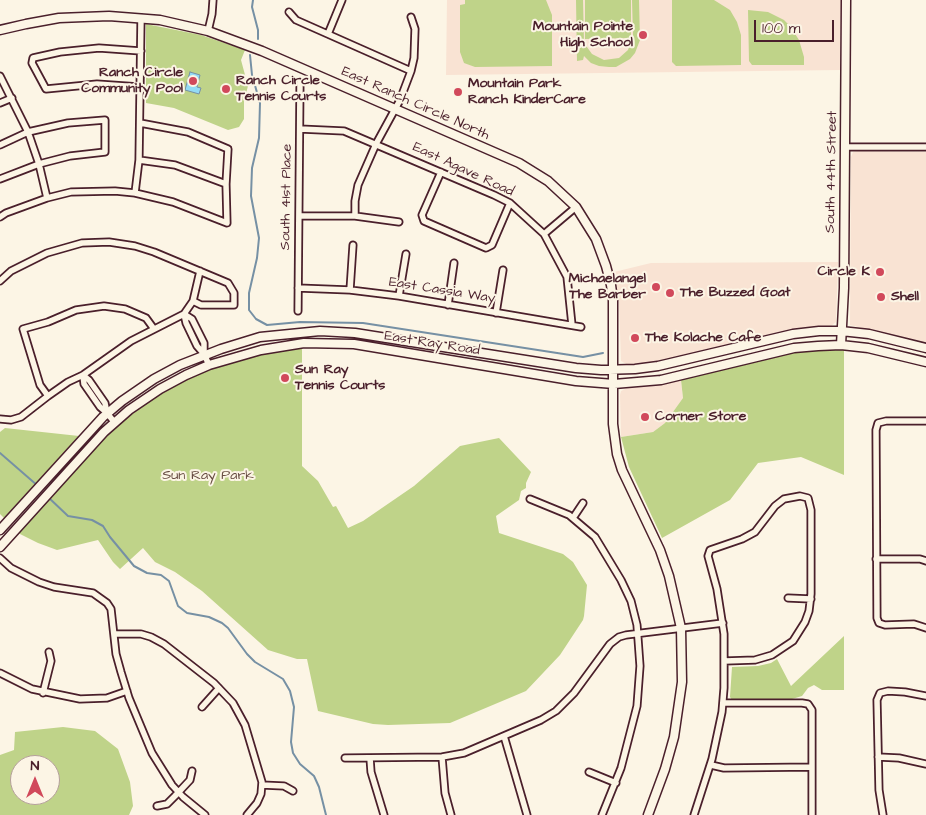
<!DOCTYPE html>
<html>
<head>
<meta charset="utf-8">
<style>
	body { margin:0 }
	#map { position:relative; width:926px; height:815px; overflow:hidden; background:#fcf5e5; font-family:"Architects Daughter",sans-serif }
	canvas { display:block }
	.north { position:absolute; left:10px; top:755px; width:50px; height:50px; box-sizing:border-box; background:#fcf5e5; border:1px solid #b59f9b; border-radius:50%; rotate:0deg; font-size:14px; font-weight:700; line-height:20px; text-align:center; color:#4a1f2b }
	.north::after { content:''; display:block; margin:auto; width:18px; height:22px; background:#d1495b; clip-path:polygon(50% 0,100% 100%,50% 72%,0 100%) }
	.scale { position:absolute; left:754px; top:20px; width:80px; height:22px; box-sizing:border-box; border:2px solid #4a1f2b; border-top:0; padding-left:6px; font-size:15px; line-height:18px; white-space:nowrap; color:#4a1f2b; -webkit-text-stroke:4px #fcf5e5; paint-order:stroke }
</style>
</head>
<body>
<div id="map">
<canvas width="926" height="815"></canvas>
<div class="north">N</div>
<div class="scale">100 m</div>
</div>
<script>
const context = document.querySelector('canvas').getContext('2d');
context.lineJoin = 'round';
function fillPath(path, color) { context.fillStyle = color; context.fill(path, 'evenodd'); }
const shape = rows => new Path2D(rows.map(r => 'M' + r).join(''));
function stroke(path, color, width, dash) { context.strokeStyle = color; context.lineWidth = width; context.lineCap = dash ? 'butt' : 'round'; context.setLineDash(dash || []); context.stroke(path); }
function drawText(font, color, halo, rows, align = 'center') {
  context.font = font + ' "Architects Daughter",sans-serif'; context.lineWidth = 4; context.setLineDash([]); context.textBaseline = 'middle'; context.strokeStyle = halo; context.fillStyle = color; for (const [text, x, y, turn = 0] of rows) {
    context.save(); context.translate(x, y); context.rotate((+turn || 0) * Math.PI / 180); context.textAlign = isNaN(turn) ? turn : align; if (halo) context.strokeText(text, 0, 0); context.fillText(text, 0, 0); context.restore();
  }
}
fillPath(shape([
	[447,0,841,0,840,70,446,75],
	[857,151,926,152,926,344,850,325,851,157,853,152],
	[838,262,836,322,830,327,778,332,662,361,639,364,628,365,621,361,619,303,614,272,651,263],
	[681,380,683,398,665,423,653,432,621,437,620,395,621,391,627,388]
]), '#f9e3d3');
fillPath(shape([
	[465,0,546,0,552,15,552,66,475,67,464,63,460,52,460,5,465,4],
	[576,0,583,0,584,43,592,54,604,60,619,58,628,50,633,36,632,0,639,0,640,40,635,53,630,59,616,67,609,67,599,66,591,63,584,56,583,60,577,61],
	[585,0,631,0,631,38,585,39],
	[672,0,714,0,730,10,737,22,741,35,741,65,676,66,672,62],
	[748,10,768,12,784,20,790,26,799,40,804,57,804,65,752,65,749,61],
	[146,24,201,35,245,50,241,60,248,86,244,101,244,119,239,127,228,130,174,108,146,103],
	[302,348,302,466,318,481,333,507,336,506,348,528,363,521,414,486,460,446,499,438,531,472,526,483,526,488,521,491,519,500,496,516,499,533,563,554,573,562,587,585,584,616,583,620,560,655,526,691,450,723,388,725,373,724,318,711,307,659,297,659,268,650,202,591,175,572,155,562,143,548,120,569,113,562,98,540,57,550,38,543,18,533,98,445,124,420,161,393,204,371,226,363,273,351],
	[822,350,844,350,844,475,801,457,758,463,730,500,662,538,629,467,621,437,653,432,665,423,683,398,681,380,783,354],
	[5,428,79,436,4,518,0,514,0,432],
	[844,636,844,690,822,690,814,685,808,688,802,696,792,699,741,700,732,700,730,697,732,667,758,666,771,663,777,659,791,686],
	[63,727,95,731,118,749,130,782,133,806,129,815,0,815,0,755,14,750,15,732],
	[20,765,50,765,50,795,20,795]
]), '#bfd389');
const water = shape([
	[190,72,200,75,197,87,201,88,199,94,185,90,190,72]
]);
fillPath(water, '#93dbf5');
stroke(water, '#7690a4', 1);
stroke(shape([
	[253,0,252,7,258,30,258,39],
	[250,55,252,75,260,103,259,138,252,168,251,196,259,238,257,258,249,293,249,310,256,319,267,325,300,322,363,323,583,357,603,353],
	[0,453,38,486],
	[48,497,68,516,92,520,103,526,110,537,134,566,147,573,161,575,169,581,178,606,187,613,209,617,222,623,228,628,247,654,255,662,283,679,290,691,294,707,291,742,293,753,300,764,314,776,319,787,326,815]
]), '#7690a4', 2);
const street = shape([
	[289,12,296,20,411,71],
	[208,31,212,14,213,0],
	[328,34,342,0],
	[0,76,28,132,39,164,47,198],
	[140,87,97,84,46,89,32,63,33,58,60,52,99,48,141,51],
	[0,103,12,98],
	[300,129,344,131,494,195,510,203,544,234,567,277,572,325],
	[0,145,28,132,68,123,105,120,105,152,70,156,39,164,0,179],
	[845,147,926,147],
	[139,160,175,165,226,184],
	[441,172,422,215,424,221,486,248,492,245,510,203],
	[135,193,139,160,141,18],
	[299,216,355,216,399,222],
	[355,216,355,201,358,185,376,144,400,100,411,71,414,58,415,29,411,17],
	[0,217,6,213,47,198,71,192,115,191,135,193,173,202,227,223,226,184,228,149,188,132,140,123],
	[544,234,576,207],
	[0,281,11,271,47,253,82,243,109,242,135,246,154,252,228,283,234,293,234,305,201,305,193,301],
	[298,288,350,290,399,296,581,327],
	[350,290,353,245],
	[399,296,406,254],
	[448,305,454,263],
	[298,311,300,83],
	[496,313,503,270],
	[184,314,186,323,197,346,204,354,209,365],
	[184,314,192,319,204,343,204,354],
	[83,375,84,384,100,407,107,413,115,423],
	[83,375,89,380,105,403,107,413],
	[48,396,40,385,23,329,48,322,76,310,104,306,125,309,146,318,154,329],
	[0,419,11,420,21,417,48,396,68,382,83,375,131,341,184,314,193,301,200,271],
	[926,421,886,421,878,423,876,430,877,618,879,623,885,625,914,624,926,628],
	[530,499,569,515,595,537,621,580,631,601,637,625,640,666,637,706,621,768,602,815],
	[573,518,583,503],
	[0,558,11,568,39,582,54,587,93,593,107,603,111,609,116,654,121,672,129,698,152,753,172,785,183,797,205,815],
	[876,559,920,559,926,561],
	[788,598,811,599],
	[114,634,141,634,151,637,164,644,214,683,233,703,245,725,262,782,261,794,257,803,247,815],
	[0,673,32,689,80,699,107,698,127,691],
	[43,693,51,661,49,652],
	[723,703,802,703,808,704,812,710,812,815],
	[202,707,219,688],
	[504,736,527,815],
	[442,757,445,793,451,815],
	[878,757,899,758,926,764],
	[345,758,442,757,464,753,541,720,556,711,574,693,610,644,619,637,626,635,723,623],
	[370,758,371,772,384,815],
	[711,765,724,768,812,767],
	[589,772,616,783],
	[262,785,284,786,293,791],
	[157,806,167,804,175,796,190,780,192,771],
	[694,815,712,759,722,712,724,688,724,634,717,589,708,556,710,550,742,539,755,532,775,506,784,499,800,496,808,498,811,510,811,594,809,611,805,622,793,641,772,655,755,660,725,661],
	[883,815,879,790,877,700,880,693,888,691,905,692,926,696]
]);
const secondary = shape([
	[0,30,26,24,59,18,109,16,160,20,208,31,262,51,519,163,548,181,576,207,596,239,606,266,611,285,613,300,613,424,617,454,622,470,660,550,669,576,681,628,682,682,674,737,665,769,648,815],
	[841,345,844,288,846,0],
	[0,530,103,417,122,401,154,379,180,365,221,349,260,337,320,331,355,333,576,368,601,370,635,369,658,366,793,334,819,331,841,331,869,334,926,348],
	[0,547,104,432,129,410,160,389,186,375,209,365,261,350,304,343,354,344,576,381,614,384,661,380,794,348,818,346,841,345,868,348,926,362]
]);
stroke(street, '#4a1f2b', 9);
stroke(secondary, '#4a1f2b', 11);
stroke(street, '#fcf5e5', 5.5);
stroke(secondary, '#fcf5e5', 8);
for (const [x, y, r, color] of [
	[643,35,5,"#d1495b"],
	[193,81,5,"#d1495b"],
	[226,89,5,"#d1495b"],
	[458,92,5,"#d1495b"],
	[880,272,5,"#d1495b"],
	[656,287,5,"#d1495b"],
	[670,293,5,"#d1495b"],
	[881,297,5,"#d1495b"],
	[635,338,5,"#d1495b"],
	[285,378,5,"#d1495b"],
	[645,417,5,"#d1495b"]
]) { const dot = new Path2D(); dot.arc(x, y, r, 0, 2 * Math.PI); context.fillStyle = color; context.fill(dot); stroke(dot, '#fcf5e5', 2); }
drawText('bold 14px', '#4a1f2b', '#fcf5e5', [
	["Mountain Pointe",633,27,"right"],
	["High School",633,43,"right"],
	["Ranch Circle",183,73,"right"],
	["Community Pool",183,89,"right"],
	["Ranch Circle",236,81],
	["Tennis Courts",236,97],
	["Mountain Park",468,84],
	["Ranch KinderCare",468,100],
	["Circle K",870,272,"right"],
	["Michaelangel",646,279,"right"],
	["The Barber",646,295,"right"],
	["The Buzzed Goat",680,293],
	["Shell",891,297],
	["The Kolache Cafe",645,338],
	["Sun Ray",295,370],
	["Tennis Courts",295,386],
	["Corner Store",655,417]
], 'left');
drawText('14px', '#4a1f2b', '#fcf5e5', [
	["East Ranch Circle North",415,104,24],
	["East Agave Road",463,170,25],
	["South 44th Street",832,172,-89],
	["South 41st Place",287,197,-89],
	["East Cassia Way",442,291,9],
	["East Ray Road",432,344,9]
]);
drawText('14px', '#674c42', '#fcf5e5', [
	["Sun Ray Park",208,476]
]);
</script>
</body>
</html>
